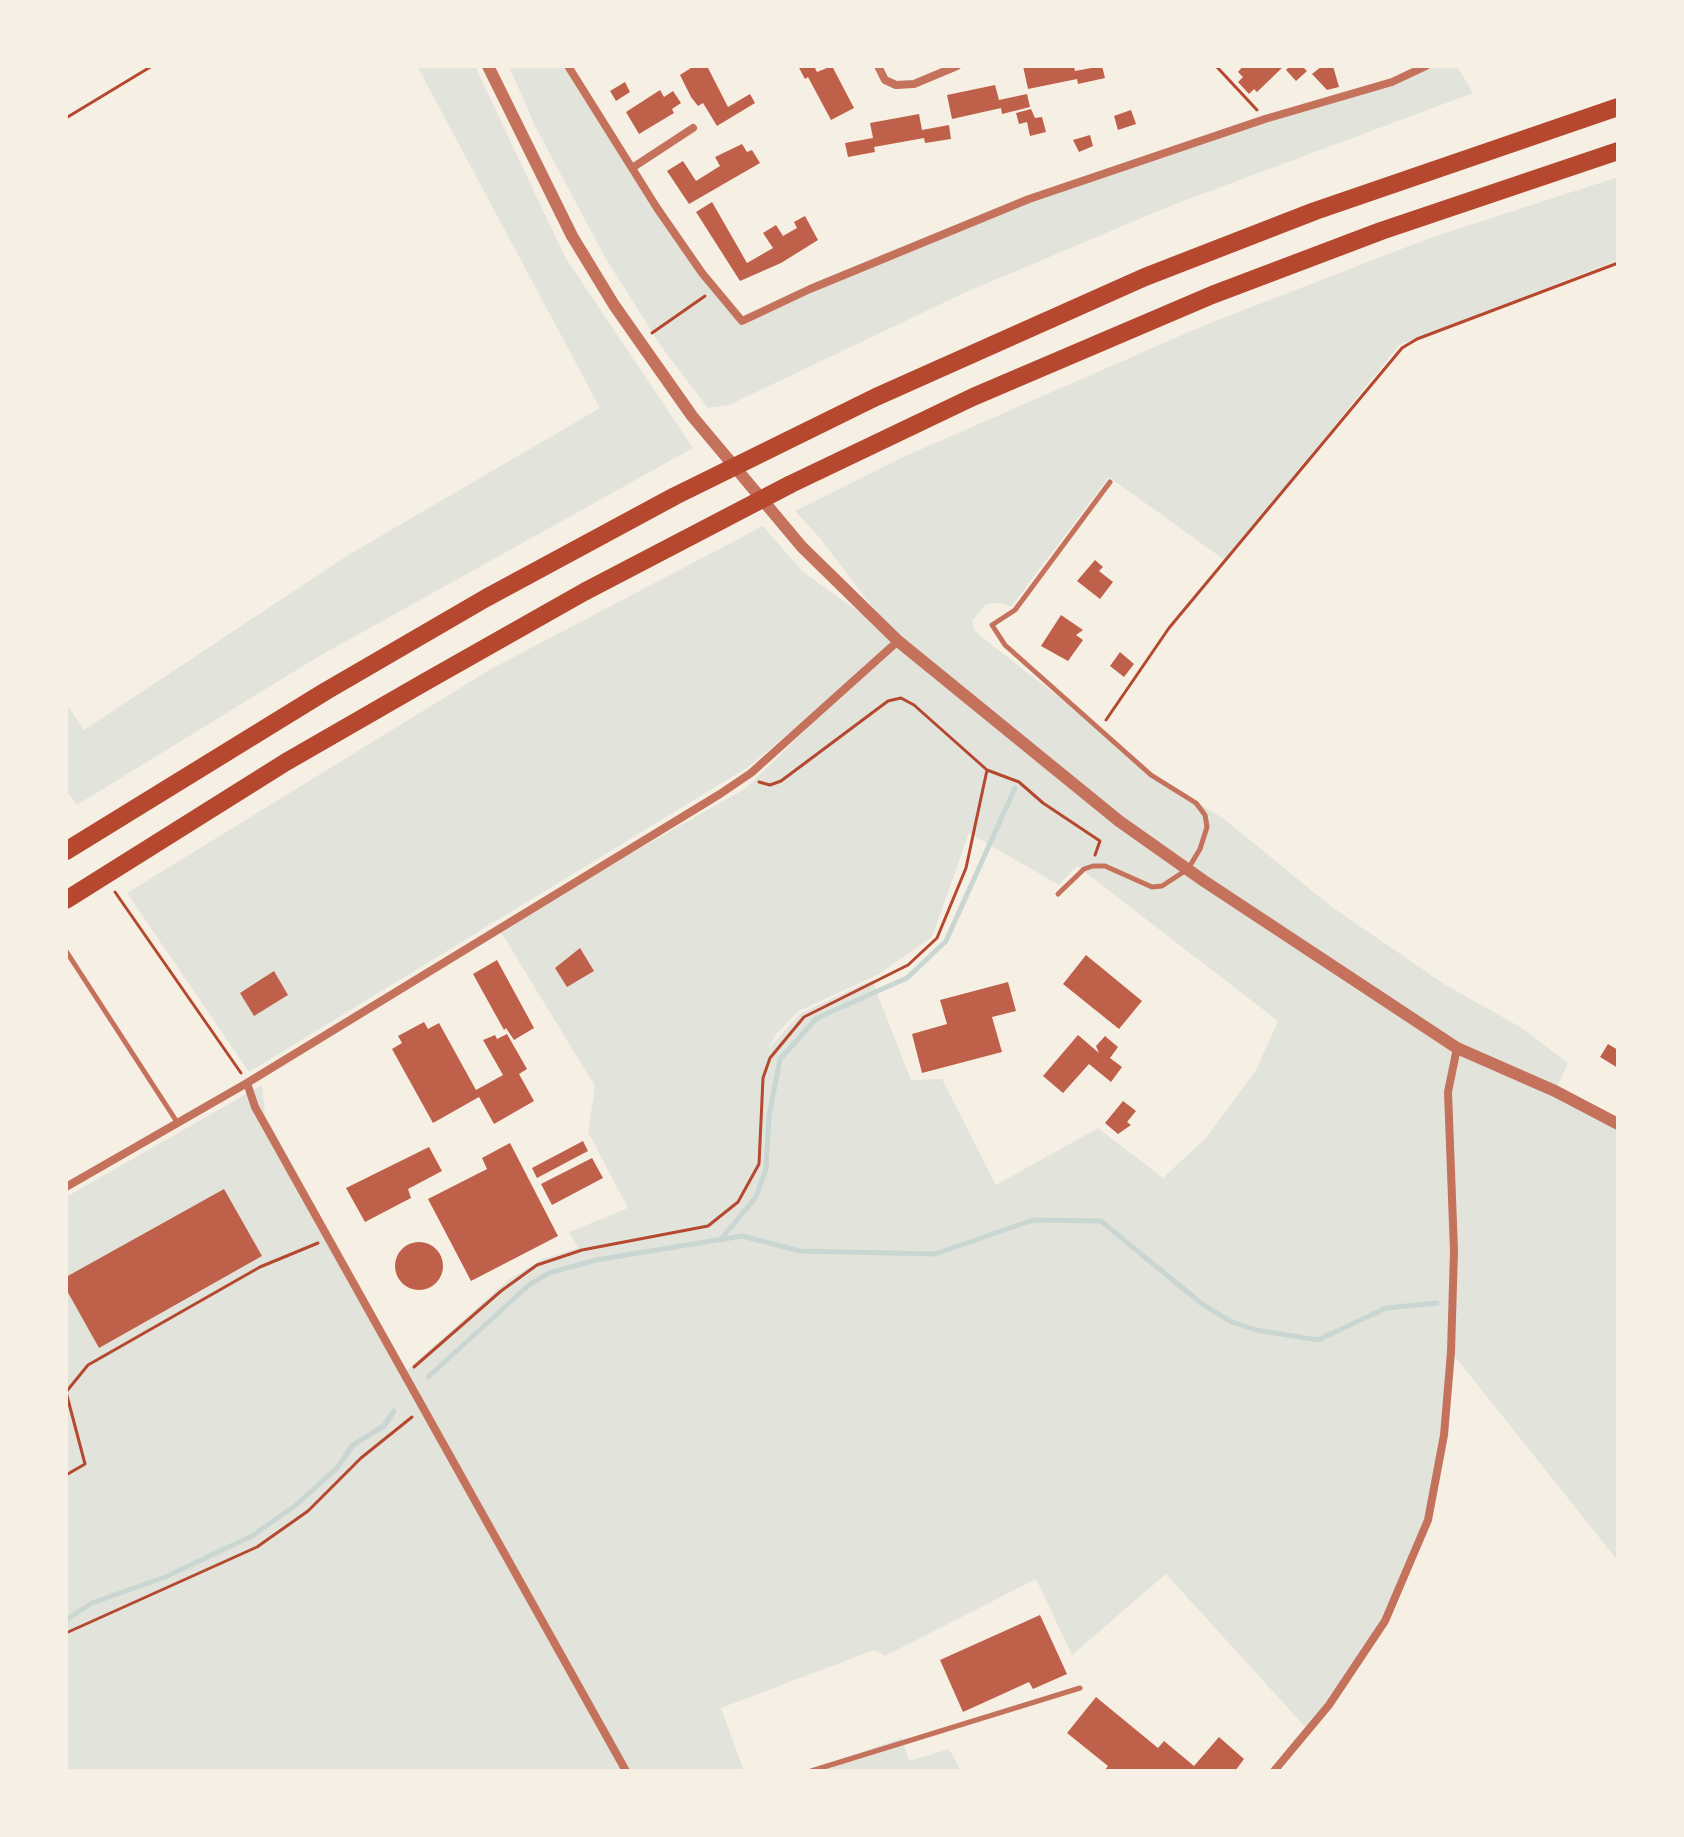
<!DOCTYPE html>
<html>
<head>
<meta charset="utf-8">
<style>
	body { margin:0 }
	#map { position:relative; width:1684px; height:1837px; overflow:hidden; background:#f6efe4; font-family:"PT Sans Narrow",sans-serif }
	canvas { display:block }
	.frame { position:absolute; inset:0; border:68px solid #f6efe4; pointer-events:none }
</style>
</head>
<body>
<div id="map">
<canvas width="1684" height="1837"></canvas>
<div class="frame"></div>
</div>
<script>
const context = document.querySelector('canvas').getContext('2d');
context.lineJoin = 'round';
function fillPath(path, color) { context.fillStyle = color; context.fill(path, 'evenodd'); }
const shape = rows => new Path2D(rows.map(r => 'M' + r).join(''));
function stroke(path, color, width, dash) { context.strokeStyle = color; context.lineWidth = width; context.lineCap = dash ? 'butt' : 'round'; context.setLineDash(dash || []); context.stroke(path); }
fillPath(shape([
	[417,66,475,66,565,257,693,448,316,658,77,805,66,790,66,703,84,730,350,554,600,408],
	[509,66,568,66,657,208,742,321,1029,199,1392,82,1426,66,1457,66,1473,93,1170,206,964,293,729,405,708,408,663,349,606,259,535,126],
	[1618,177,1618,260,1399,345,1226,561,1109,477,1011,607,1001,603,986,604,972,621,974,630,984,639,1100,729,1151,775,1224,819,1332,907,1444,984,1522,1028,1568,1063,1555,1091,1618,1125,1618,1561,1452,1353,1428,1520,1385,1621,1308,1730,1166,1574,1072,1655,1036,1579,885,1656,874,1650,721,1708,744,1771,66,1771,66,1197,262,1085,265,1115,405,1372,507,1281,542,1259,578,1248,569,1232,628,1208,588,1132,595,1086,499,929,746,788,886,652,748,767,249,1072,127,893,491,669,763,526,803,572,896,638,819,537,795,511,901,458,1205,325,1430,238],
	[969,833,1059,885,1077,866,1278,1021,1256,1070,1206,1138,1163,1178,1098,1128,996,1185,942,1079,911,1080,872,980,801,1013,768,1049,776,1034,799,1011,879,974,932,937],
	[902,1738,909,1761,949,1749,961,1771,805,1771]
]), '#e2e4dc');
stroke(shape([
	[722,1238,756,1197,766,1169,769,1116,780,1059,817,1018,907,978,946,941,1015,788],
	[428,1377,529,1285,549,1273,596,1260,742,1236,800,1251,935,1254,1033,1220,1101,1221,1202,1304,1232,1322,1256,1330,1318,1340,1386,1308,1437,1303],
	[66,1620,92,1603,165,1577,252,1536,296,1505,337,1468,353,1445,384,1426,394,1411]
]), '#c9d6d2', 5);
fillPath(shape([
	[694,66,707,66,728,107,750,94,755,103,717,126,703,103,698,106,691,97,680,75],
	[798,66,814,66,817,72,832,66,854,108,831,120,808,77,805,79],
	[1023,66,1074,66,1075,71,1102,66,1105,78,1078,84,1077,79,1028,89],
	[1243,66,1284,66,1257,92,1254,89,1249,94,1238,82,1243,77,1238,72],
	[1290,66,1302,66,1307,71,1296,81,1286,70],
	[1322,66,1333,66,1339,87,1327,90,1312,74],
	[625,82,630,92,616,101,610,91],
	[995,85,999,100,1027,94,1030,107,1002,114,1001,108,952,119,947,95],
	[660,90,664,97,673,91,681,103,672,109,674,113,639,134,626,112],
	[1031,109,1035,118,1042,117,1046,132,1030,136,1027,122,1019,124,1016,113],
	[1131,110,1136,124,1118,130,1114,116],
	[919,114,922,130,949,125,951,139,925,143,924,138,874,147,875,152,848,157,845,143,873,138,870,123],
	[1090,135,1093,146,1079,152,1073,140],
	[742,144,747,152,752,150,760,163,689,204,667,171,683,161,696,181,720,166,715,157],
	[712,202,747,263,773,248,763,233,776,225,783,236,797,228,794,222,805,216,818,240,781,263,740,281,696,212],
	[1095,560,1103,567,1099,571,1113,582,1100,599,1077,581],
	[1061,615,1083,630,1076,635,1083,640,1068,661,1041,646],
	[1120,652,1134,664,1124,677,1110,666],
	[580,948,594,971,567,987,555,968],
	[1086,955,1142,1001,1119,1029,1063,984],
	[497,960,534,1028,514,1040,506,1028,504,1030,473,974],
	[274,971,288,995,254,1016,240,993],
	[1008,982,1016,1011,992,1017,1002,1052,922,1073,912,1034,947,1024,940,1000],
	[424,1022,428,1029,439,1023,476,1090,503,1075,483,1040,495,1035,497,1039,507,1034,527,1069,519,1074,534,1101,494,1124,479,1097,433,1123,392,1049,402,1043,398,1036],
	[1078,1035,1099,1053,1096,1046,1105,1036,1118,1047,1110,1058,1122,1067,1111,1082,1089,1064,1063,1093,1043,1076],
	[1608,1044,1618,1050,1618,1068,1600,1057],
	[1123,1101,1136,1111,1127,1122,1131,1125,1118,1134,1105,1123],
	[583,1141,588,1151,537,1178,532,1168],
	[510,1143,558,1236,471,1281,428,1199,487,1169,482,1158],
	[429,1147,442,1171,408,1189,411,1198,365,1222,346,1188],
	[592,1158,603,1178,552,1205,541,1184],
	[224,1189,262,1256,99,1348,66,1289,66,1277],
	'395 1266a24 24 0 1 1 48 0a24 24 0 1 1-48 0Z',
	[1040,1615,1067,1674,1033,1689,1029,1682,963,1712,940,1660],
	[1096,1697,1158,1748,1164,1741,1194,1766,1219,1737,1244,1759,1235,1771,1104,1771,1108,1766,1067,1733]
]), '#bf614a');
stroke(shape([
	[1216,66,1257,110],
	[66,118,152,66],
	[652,333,705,296],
	[1106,720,1169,628,1402,348,1417,339,1618,263],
	[759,782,770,785,781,781,888,701,901,698,914,705,987,770,1019,782,1043,803,1100,841,1095,855],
	[115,892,241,1073],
	[414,1367,501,1291,537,1265,582,1250,708,1226,738,1202,759,1164,763,1078,770,1058,804,1017,908,965,937,938,966,868,987,770],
	[66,1475,85,1464,66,1392,88,1365,260,1267,318,1243],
	[66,1633,257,1547,308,1511,361,1458,412,1417]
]), '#b5482f', 3);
stroke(shape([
	[1058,894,1084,869,1093,866,1105,866,1152,887,1162,886,1188,869,1200,849,1207,827,1205,815,1196,803,1151,775,1005,645,992,625,1015,610,1110,482],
	[66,951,177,1122],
	[811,1771,1080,1688]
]), '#c5725c', 5);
stroke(shape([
	[568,66,657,208,702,273,742,321,810,289,1029,199,1265,119,1392,82,1426,66],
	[878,66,885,80,896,85,914,84,957,66],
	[632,168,693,128],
	[247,1083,255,1107,626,1771],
	[66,1187,247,1083,720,794,751,773,898,641],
	[1274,1771,1329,1705,1385,1621,1428,1520,1444,1435,1451,1352,1454,1251,1448,1092,1457,1048]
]), '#c5725c', 8);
stroke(shape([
	[488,66,572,236,614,305,692,416,802,547,898,641,1119,821,1204,881,1457,1048,1555,1091,1618,1124]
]), '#c5725c', 12);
stroke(shape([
	[66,851,326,691,486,598,675,496,876,397,1145,277,1315,211,1618,107],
	[66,900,286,762,425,682,584,592,791,484,973,397,1212,295,1381,231,1618,151]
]), '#b5482f', 18);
</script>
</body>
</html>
